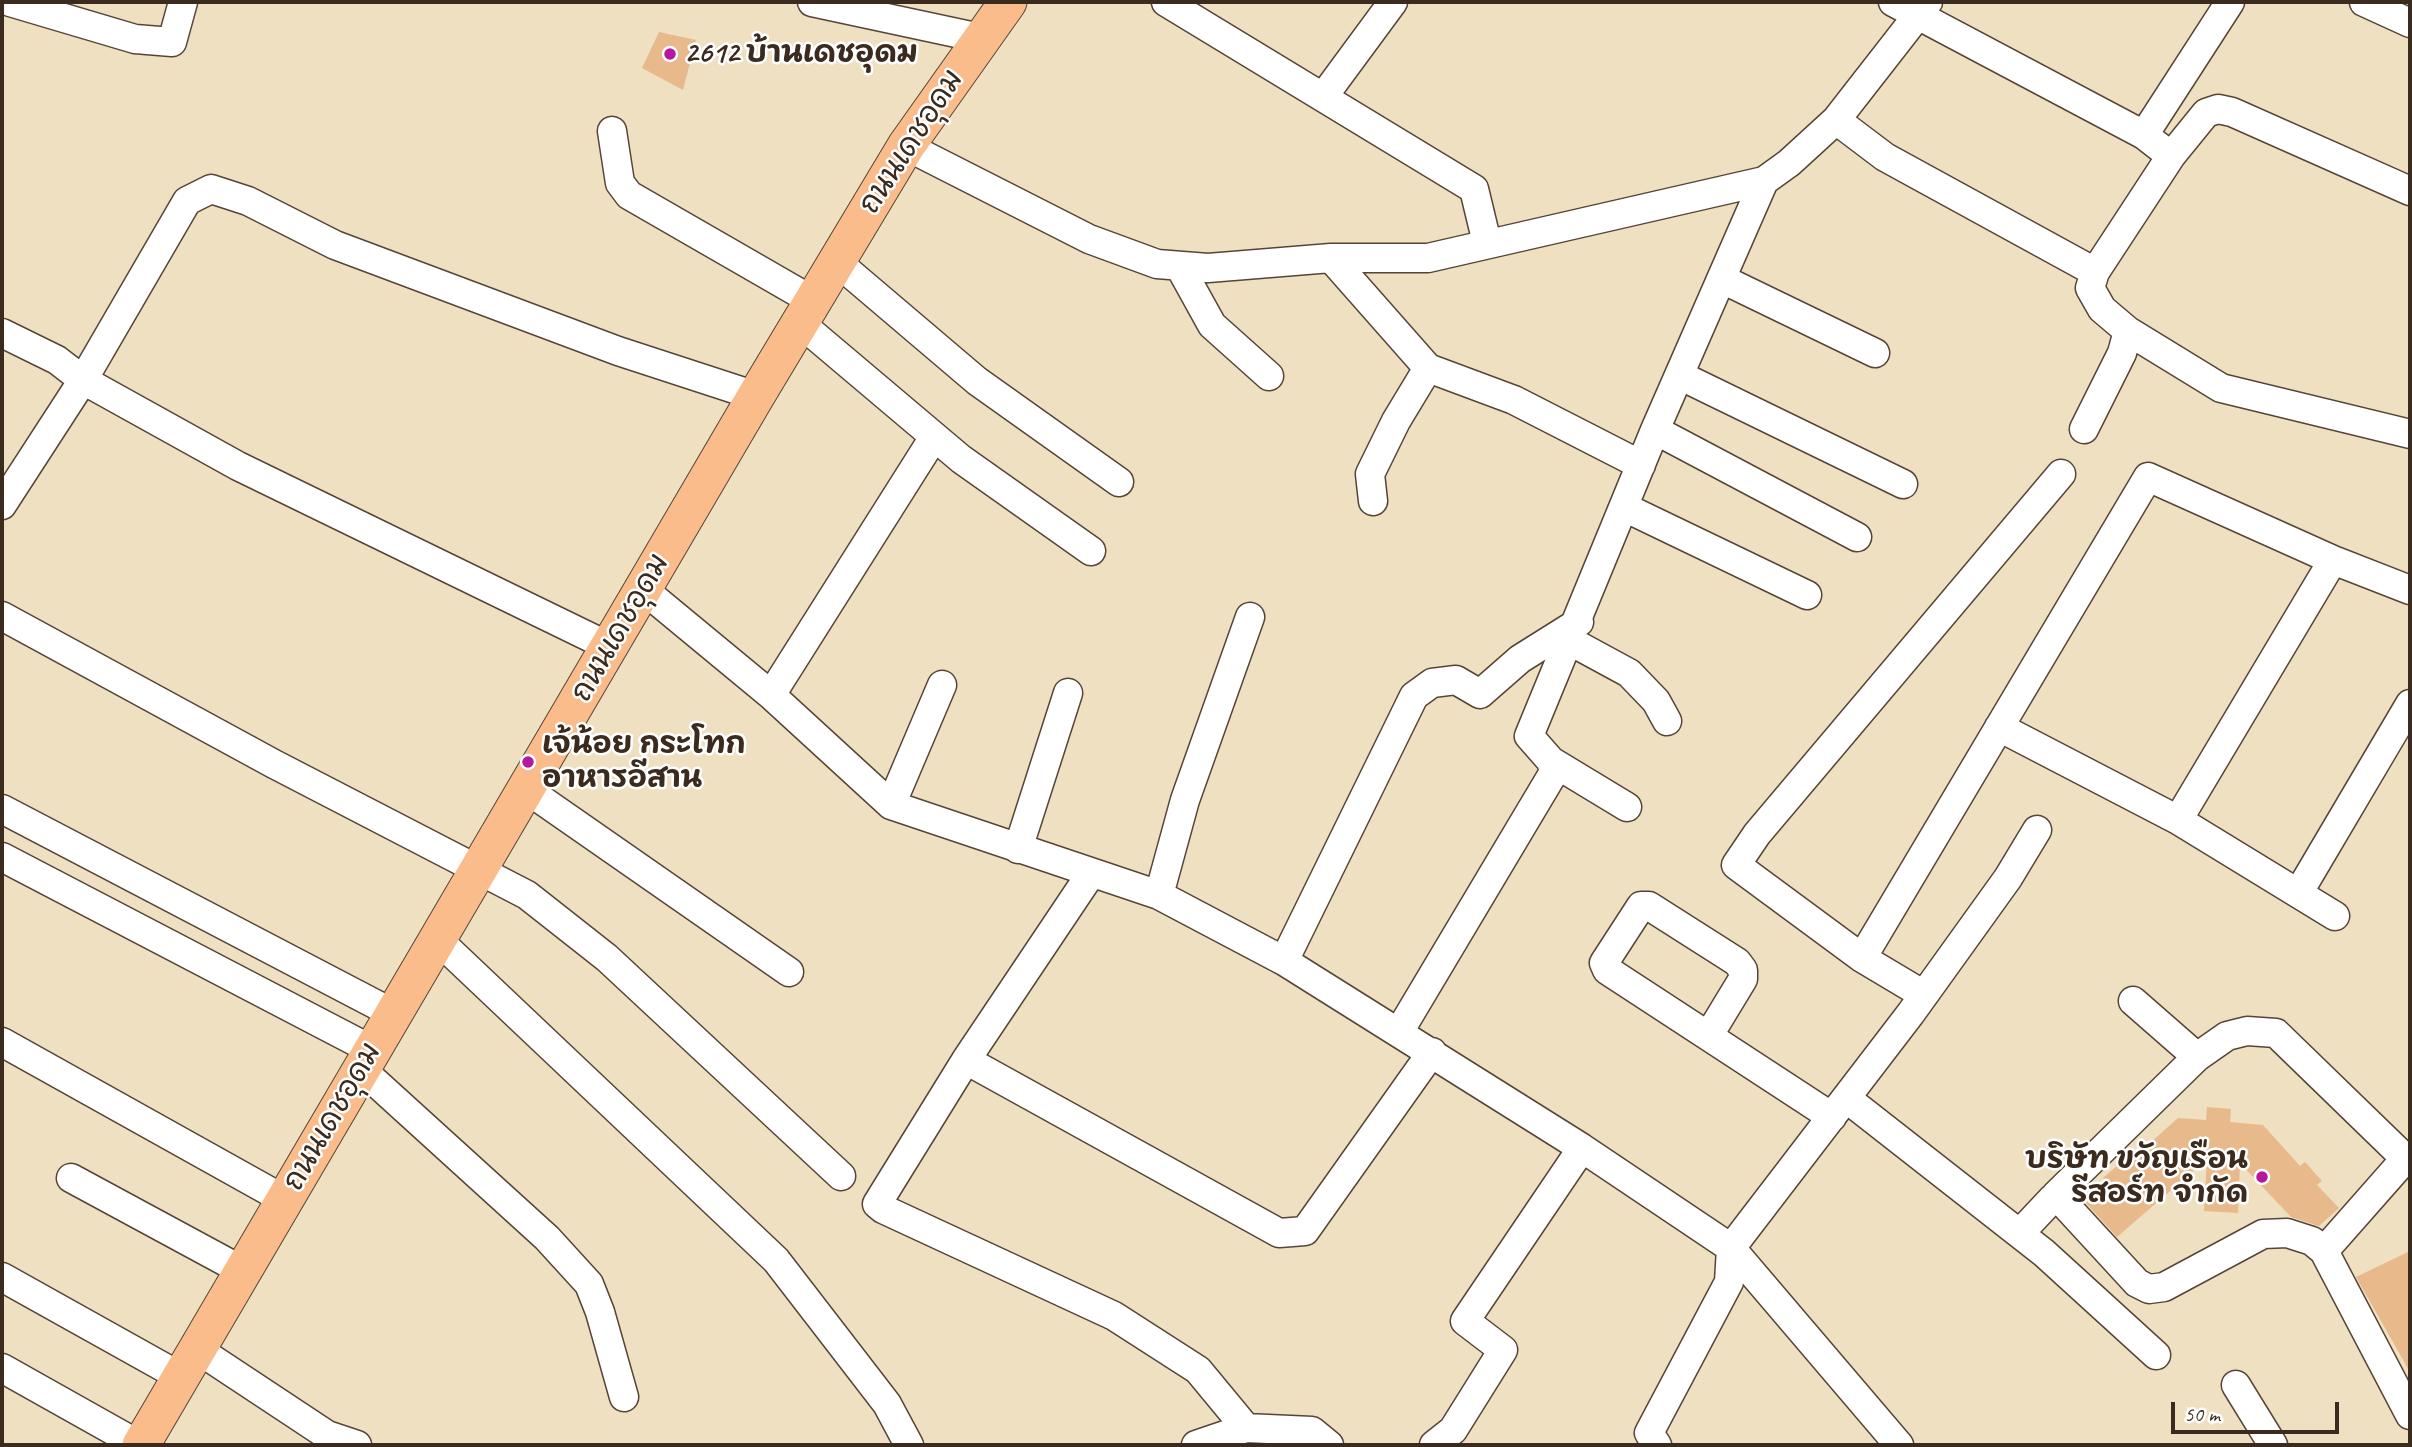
<!DOCTYPE html>
<html>
<head>
<meta charset="utf-8">
<style>
	body { margin:0 }
	#map { position:relative; width:2412px; height:1447px; overflow:hidden; background:#efe0c2; font-family:Caveat,sans-serif }
	canvas { display:block }
	.frame { position:absolute; inset:0; border:4px solid #3b2a1e; pointer-events:none }
	.scale { position:absolute; left:2171px; top:1402px; width:168px; height:32px; box-sizing:border-box; border:4px solid #3b2a1e; border-top:0; padding-left:9px; font-size:21px; line-height:24px; white-space:nowrap; color:#3b2a1e; -webkit-text-stroke:5px #fff; paint-order:stroke }
</style>
</head>
<body>
<div id="map">
<canvas width="2412" height="1447"></canvas>
<div class="frame"></div>
<div class="scale">50 m</div>
</div>
<script>
const context = document.querySelector('canvas').getContext('2d');
context.lineJoin = 'round';
function fillPath(path, color) { context.fillStyle = color; context.fill(path, 'evenodd'); }
const shape = rows => new Path2D(rows.map(r => 'M' + r).join(''));
function stroke(path, color, width, dash) { context.strokeStyle = color; context.lineWidth = width; context.lineCap = dash ? 'butt' : 'round'; context.setLineDash(dash || []); context.stroke(path); }
function drawText(font, color, halo, rows, align = 'center') {
  context.font = font + ' Caveat,"Playpen Sans Thai",sans-serif'; context.lineWidth = 5; context.setLineDash([]); context.textBaseline = 'middle'; context.strokeStyle = halo; context.fillStyle = color; for (const [text, x, y, turn = 0] of rows) {
    context.save(); context.translate(x, y); context.rotate((+turn || 0) * Math.PI / 180); context.textAlign = isNaN(turn) ? turn : align; if (halo) context.strokeText(text, 0, 0); context.fillText(text, 0, 0); context.restore();
  }
}
fillPath(shape([
	[659,32,696,40,683,90,642,68],
	[2207,1107,2231,1109,2230,1122,2263,1125,2300,1166,2305,1162,2322,1181,2317,1185,2339,1208,2319,1226,2291,1217,2240,1163,2238,1213,2204,1211,2207,1159,2117,1237,2084,1201,2106,1182,2103,1178,2119,1164,2122,1168,2178,1118,2206,1120],
	[2410,1251,2410,1372,2356,1277]
]), '#e8b98a');
const minor = shape([
	[10,2,135,39,172,42,183,2],
	[812,2,980,38],
	[1166,2,1474,189,1487,243],
	[1893,2,2144,135,2171,156],
	[2364,2,2410,23],
	[1323,97,1393,2],
	[1836,120,1885,157,2095,272],
	[612,131,620,183,629,195,813,301],
	[2144,135,2230,2],
	[906,146,1089,239,1157,264,1208,268,1331,258,1428,258,1764,181,1789,163,1836,120,1928,2],
	[2410,191,2232,112,2218,109,2206,113,2171,156,2095,272,2090,288,2102,309,2128,331,2221,388,2410,434],
	[1331,258,1428,368,1514,400,1641,465],
	[837,262,977,381,1119,482],
	[1181,269,1212,325,1269,376],
	[1722,279,1875,353],
	[800,323,961,459,1091,551],
	[2,333,57,360,83,380,238,466,610,647],
	[1679,375,1903,484],
	[2084,429,2122,353,2128,331],
	[1655,430,1857,537],
	[1373,501,1370,474,1396,421,1428,368],
	[2,505,83,380,187,201,211,189,248,201,335,245,618,351,756,396],
	[1624,507,1807,595],
	[644,590,771,695,891,805,1159,895,1284,961,1582,1148,1731,1248,1899,1445],
	[2,616,274,764,527,895,607,958,841,1176],
	[1570,641,1629,673,1656,701,1667,721],
	[771,695,934,437],
	[1999,727,2178,820,2335,916],
	[1551,761,1627,807],
	[526,789,789,972],
	[891,805,942,685],
	[2,809,394,1014],
	[2178,820,2333,560],
	[1018,849,1068,693],
	[2,857,372,1050],
	[1090,875,966,1060,877,1204,883,1209,1114,1316,1198,1370,1246,1428],
	[2299,892,2410,704],
	[1159,895,1185,800,1250,617],
	[437,939,776,1260,887,1404,909,1445],
	[1862,958,2148,477,2333,560,2410,590],
	[1284,961,1414,696,1432,683,1456,680,1480,694,1520,659,1579,622],
	[1924,995,1862,958,1736,865,1757,834,2061,474],
	[2133,1001,2197,1057,2227,1036,2247,1031,2276,1033,2410,1163],
	[1399,1032,1554,772,1551,761,1529,736,1655,430,1764,181],
	[1709,1035,1743,979,1743,970,1737,962,1649,906,1641,906,1604,963,1607,970,1832,1117],
	[2,1042,285,1200],
	[2197,1057,2056,1195,2137,1283,2149,1289,2164,1287,2263,1234,2287,1233,2312,1241,2324,1251,2410,1415],
	[966,1060,1279,1233,1305,1231,1432,1052],
	[361,1069,547,1238,589,1284,600,1312,624,1397],
	[1846,1098,2044,1253,2156,1355],
	[71,1178,243,1271],
	[2020,1233,2052,1199],
	[2324,1251,2406,1158],
	[2,1277,181,1377],
	[197,1349,327,1435,357,1445],
	[2,1368,139,1445],
	[2236,1385,2273,1445],
	[1196,1445,1246,1428,1312,1431,1329,1445],
	[1434,1445,1453,1430,1503,1350,1465,1321,1582,1148],
	[1657,1445,1649,1433,1729,1282,1731,1248,1911,1013,2008,878,2037,830]
]);
const major = shape([
	[141,1445,756,396,906,146,1008,2]
]);
stroke(minor, '#564537', 31);
stroke(major, '#564537', 39);
stroke(minor, '#fff', 28);
stroke(major, '#f9bc8a', 37);
for (const [x, y, r, color] of [
	[670,54,7,"#b5179e"],
	[528,762,7,"#b5179e"],
	[2262,1177,7,"#b5179e"]
]) { const dot = new Path2D(); dot.arc(x, y, r, 0, 2 * Math.PI); context.fillStyle = color; context.fill(dot); stroke(dot, '#fff', 2.5); }
drawText('bold 30px', '#3b2a1e', '#fff', [
	["2612 บ้านเดชอุดม",684,54],
	["เจ้น้อย กระโทก",542,745],
	["อาหารอีสาน",542,779],
	["บริษัท ขวัญเรือน",2248,1160,"right"],
	["รีสอร์ท จำกัด",2248,1194,"right"]
], 'left');
drawText('30px', '#3b2a1e', '#fff', [
	["ถนนเดชอุดม",912,142,-57],
	["ถนนเดชอุดม",621,628,-60],
	["ถนนเดชอุดม",333,1117,-60]
]);
</script>
</body>
</html>
